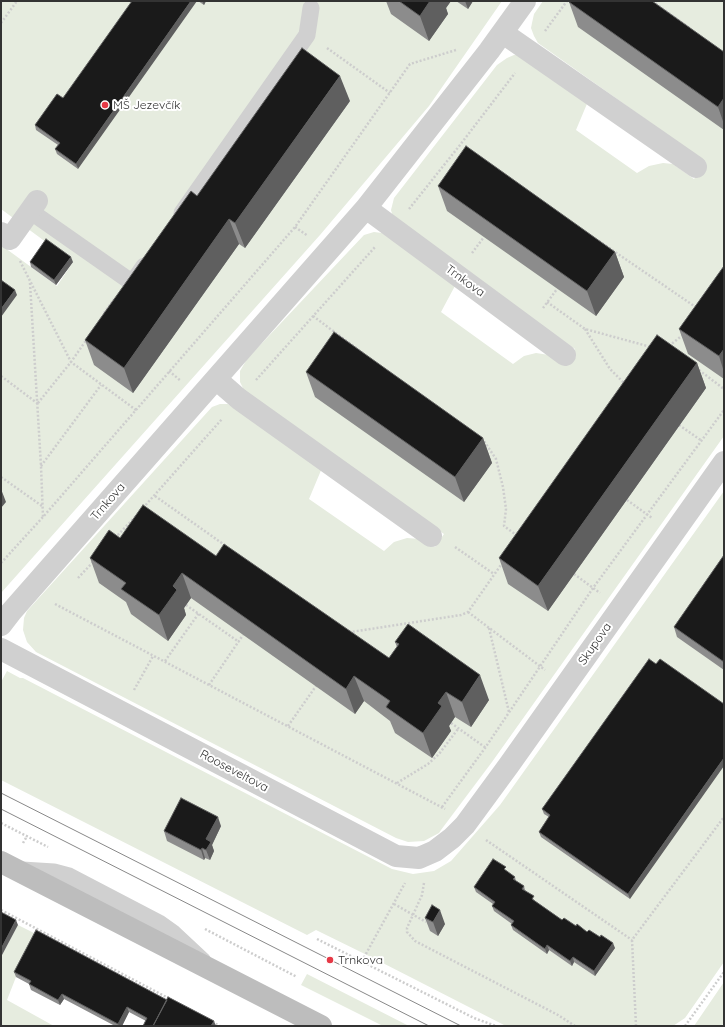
<!DOCTYPE html>
<html>
<head>
<meta charset="utf-8">
<style>
	body { margin:0 }
	#map { position:relative; width:725px; height:1027px; overflow:hidden; background:#fff; font-family:Quicksand,sans-serif }
	canvas { display:block }
	.frame { position:absolute; inset:0; border:2px solid #333; pointer-events:none }
</style>
</head>
<body>
<div id="map">
<canvas width="725" height="1027"></canvas>
<div class="frame"></div>
</div>
<script>
const context = document.querySelector('canvas').getContext('2d');
context.lineJoin = 'round';
function fillPath(path, color) { context.fillStyle = color; context.fill(path, 'evenodd'); }
const shape = rows => new Path2D(rows.map(r => 'M' + r).join(''));
function stroke(path, color, width, dash) { context.strokeStyle = color; context.lineWidth = width; context.lineCap = dash ? 'butt' : 'round'; context.setLineDash(dash || []); context.stroke(path); }
function drawText(font, color, halo, rows, align = 'center') {
  context.font = font + ' Quicksand,sans-serif'; context.lineWidth = 4; context.setLineDash([]); context.textBaseline = 'middle'; context.strokeStyle = halo; context.fillStyle = color; for (const [text, x, y, turn = 0] of rows) {
    context.save(); context.translate(x, y); context.rotate((+turn || 0) * Math.PI / 180); context.textAlign = isNaN(turn) ? turn : align; if (halo) context.strokeText(text, 0, 0); context.fillText(text, 0, 0); context.restore();
  }
}
fillPath(shape([
	[1,1,502,1,429,106,320,235,1,593,1,245,57,286,73,262,1,209],
	[543,1,724,1,724,436,492,762,441,830,439,833,424,841,408,842,396,838,334,806,36,652,27,642,23,630,24,618,27,611,212,407,220,404,228,404,322,468,309,499,384,551,394,542,407,538,420,539,435,547,444,534,246,394,240,382,240,371,247,359,364,235,374,232,382,233,456,284,441,312,513,364,524,356,536,353,549,355,564,365,575,349,394,221,391,210,394,198,497,65,507,58,514,55,518,55,589,99,576,130,637,173,649,166,663,163,673,164,694,179,706,162,538,43,534,36,531,28,532,23,534,14],
	[724,491,724,962,685,1018,673,1026,504,1026,504,1025,373,958,316,930,307,935,1,780,1,682,7,671,20,678,23,678,392,869,413,874,434,871,451,861,500,805],
	[18,925,38,935,16,977,7,1000,54,1026,1,1026,1,957],
	[307,974,409,1026,383,1026,301,985],
	[724,982,724,1023,721,1026,694,1026]
]), '#e6ecdf');
stroke(shape([
	[652,1,691,29],
	[1,23,17,1],
	[545,31,567,1],
	[327,48,390,93],
	[409,209,460,145,515,73],
	[295,227,308,236],
	[599,241,697,308],
	[472,253,484,237],
	[20,261,71,362,136,410],
	[30,283,41,466,43,517],
	[547,302,585,329,651,347],
	[543,308,557,289],
	[104,313,114,299],
	[313,316,364,354],
	[585,329,610,369,625,384],
	[669,346,684,334],
	[699,370,724,389],
	[169,371,181,381],
	[1,376,37,403],
	[256,380,375,247],
	[38,403,71,362,87,339],
	[679,425,702,441],
	[481,439,484,441,496,459,503,487,506,509,504,526,519,537],
	[41,466,101,385],
	[1,477,42,506],
	[155,496,226,546],
	[627,500,652,518],
	[143,508,222,419],
	[115,538,136,516],
	[455,547,494,574],
	[1,563,43,517,295,227,410,64,456,50],
	[574,574,600,593],
	[78,578,94,561],
	[55,604,445,809],
	[186,605,239,642],
	[468,612,545,670],
	[489,628,509,712],
	[349,631,351,632,461,615,468,612,503,562],
	[165,661,199,613],
	[209,685,243,635],
	[134,690,153,656],
	[451,723,486,748],
	[288,726,316,686],
	[397,783,428,764,439,754,458,729],
	[442,807,485,748,593,588,724,410],
	[1,823,48,847],
	[486,840,632,940],
	[23,843,27,836],
	[424,883,422,895,407,928,407,932,415,941,558,1015,575,1026],
	[394,904,426,922],
	[1,910,170,999],
	[205,929,297,977],
	[317,939,474,1018,496,1026],
	[362,961,405,883],
	[212,1022,220,1026],
	[636,1026,632,940,724,817],
	[685,1026,724,972]
]), '#cdcdcd', 2.5, [2, 2]);
stroke(shape([
	[30,211,127,279,135,279,144,266],
	[182,213,307,35,311,8],
	[22,870,54,872,69,876,159,923,173,933,203,961]
]), '#d0d0d0', 17);
stroke(shape([
	[503,33,696,167],
	[366,208,565,355],
	[1,233,10,239,37,201],
	[216,379,239,399,431,536],
	[1,625,11,612,366,208,489,51,525,1],
	[1,649,396,856,419,858,435,851,452,838,465,825,509,765,724,462]
]), '#d0d0d0', 22);
stroke(shape([
	[1,862,321,1026]
]), '#bdbdbd', 22);
stroke(shape([
	[1,793,461,1026],
	[1,809,429,1026]
]), '#888', 1);
fillPath(shape([
	[198,1,206,1,204,5],
	[386,1,451,1,446,8,448,14,429,41,391,14],
	[456,1,473,1,468,9],
	[569,2,724,52,724,130,578,27],
	[57,94,78,169,57,154,55,149,58,145,36,130,35,125],
	[350,101,245,248,239,244,133,393,94,365,85,340,197,196],
	[438,186,615,252,624,277,596,316,447,211],
	[30,262,73,262,56,285,31,267],
	[724,266,724,379,688,354,679,329],
	[697,363,706,388,548,611,508,584,499,558],
	[306,372,483,438,492,463,464,502,315,397],
	[120,538,216,556,389,658,397,647,395,642,489,700,471,727,455,717,449,726,451,731,432,758,395,733,390,721,364,701,355,714,191,598,184,608,186,615,168,641,131,614,126,602,99,583,90,558],
	[724,555,724,670,677,637,674,627],
	[649,659,630,899,541,837,539,832,549,817,544,814,542,809],
	[221,826,212,845,214,851,210,860,205,858,204,860,167,841,164,831],
	[507,872,515,877,516,881,524,886,525,890,535,901,562,920,587,932,615,948,595,976,574,962,572,966,549,950,547,954,513,930,511,925,512,924,494,911,492,906,493,904,476,892,474,887],
	[425,918,445,924,438,936,430,931],
	[14,972,167,1000,214,1021,146,1021,129,1012,122,1026,115,1026,64,999,60,1005,31,990,29,984,16,977]
]), '#8c8c8c');
fillPath(shape([
	[191,1,197,1,78,169,76,164],
	[202,1,206,1,204,5],
	[430,1,451,1,446,8,448,14,429,41,420,16],
	[465,1,473,1,468,9],
	[340,76,350,101,245,248,235,223],
	[724,98,724,124,718,107],
	[229,219,239,244,133,393,124,368],
	[615,252,624,277,596,316,587,291],
	[71,257,73,262,56,285,54,280],
	[15,290,17,295,1,317,1,309],
	[724,349,724,372,719,356],
	[697,363,706,388,548,611,538,586],
	[483,438,492,463,464,502,455,477],
	[1,489,6,502,1,508],
	[182,573,191,598,184,608,186,615,168,641,159,615,173,586],
	[480,675,489,700,471,727,462,702],
	[354,676,364,701,355,714,346,689],
	[446,692,455,717,449,726,451,731,432,758,423,733,438,703],
	[724,758,724,766,630,899,628,894],
	[218,817,221,826,212,845,214,851,210,860,206,850,206,839],
	[202,848,205,858,204,860,201,850],
	[440,910,445,924,438,936,433,922],
	[16,920,18,925,1,957,1,949],
	[613,943,615,948,595,976,594,971],
	[547,945,549,950,547,954,545,949],
	[573,957,574,962,572,966,570,961],
	[62,994,64,999,60,1005,58,1000],
	[127,1007,129,1012,122,1026,119,1026,118,1024],
	[214,1021,216,1026,211,1026]
]), '#5f5f5f');
const building = shape([
	[132,1,191,1,76,164,55,149,60,143,35,125,57,94,63,98,132,1],
	[399,1,430,1,420,16,399,1],
	[569,1,652,1,724,52,724,98,718,107,569,2,569,1],
	[302,48,340,76,235,223,229,219,124,368,85,340,191,191,197,196,302,48],
	[466,146,615,252,587,291,438,186,466,146],
	[46,239,71,257,54,280,30,262,46,239],
	[724,266,724,349,719,356,679,329,724,266],
	[1,280,15,290,1,309,1,280],
	[334,332,483,438,455,477,306,372,334,332],
	[657,335,697,363,538,586,499,558,657,335],
	[143,505,216,556,224,544,389,658,399,644,395,642,408,624,480,675,462,702,446,692,438,703,442,706,423,733,386,707,390,701,354,676,346,689,182,573,173,586,177,590,159,615,121,589,126,583,90,558,109,530,120,538,143,505],
	[724,555,724,662,674,627,724,555],
	[649,659,656,664,660,659,724,704,724,758,628,894,539,832,550,815,542,809,649,659],
	[181,798,218,817,206,839,211,842,206,850,202,848,201,850,164,831,181,798],
	[493,859,506,867,504,869,515,877,513,879,524,886,522,889,534,896,532,899,562,920,564,918,576,926,577,924,587,932,589,930,600,937,601,935,613,943,594,971,573,957,570,961,547,945,545,949,511,925,514,921,492,906,495,902,474,887,493,859],
	[432,905,440,910,433,922,425,918,432,905],
	[1,912,16,920,1,949,1,912],
	[36,930,167,1000,153,1026,143,1026,147,1018,127,1007,118,1024,62,994,58,1000,29,984,31,981,14,972,36,930],
	[168,997,214,1021,211,1026,153,1026,168,997]
]);
fillPath(building, '#1a1a1a');
stroke(building, '#5f5f5f', 1);
for (const [x, y, r, color] of [
	[105,105,4,"#e63946"],
	[330,960,4,"#e63946"]
]) { const dot = new Path2D(); dot.arc(x, y, r, 0, 2 * Math.PI); context.fillStyle = color; context.fill(dot); stroke(dot, '#fff', 1.5); }
drawText('12px', '#333', '#fff', [
	["MŠ Jezevčík",113,105],
	["Trnkova",338,960]
], 'left');
drawText('12px', '#333', '#fff', [
	["Trnkova",465,281,36],
	["Trnkova",108,502,-49],
	["Skupova",595,644,-55],
	["Rooseveltova",234,771,28]
]);
</script>
</body>
</html>
